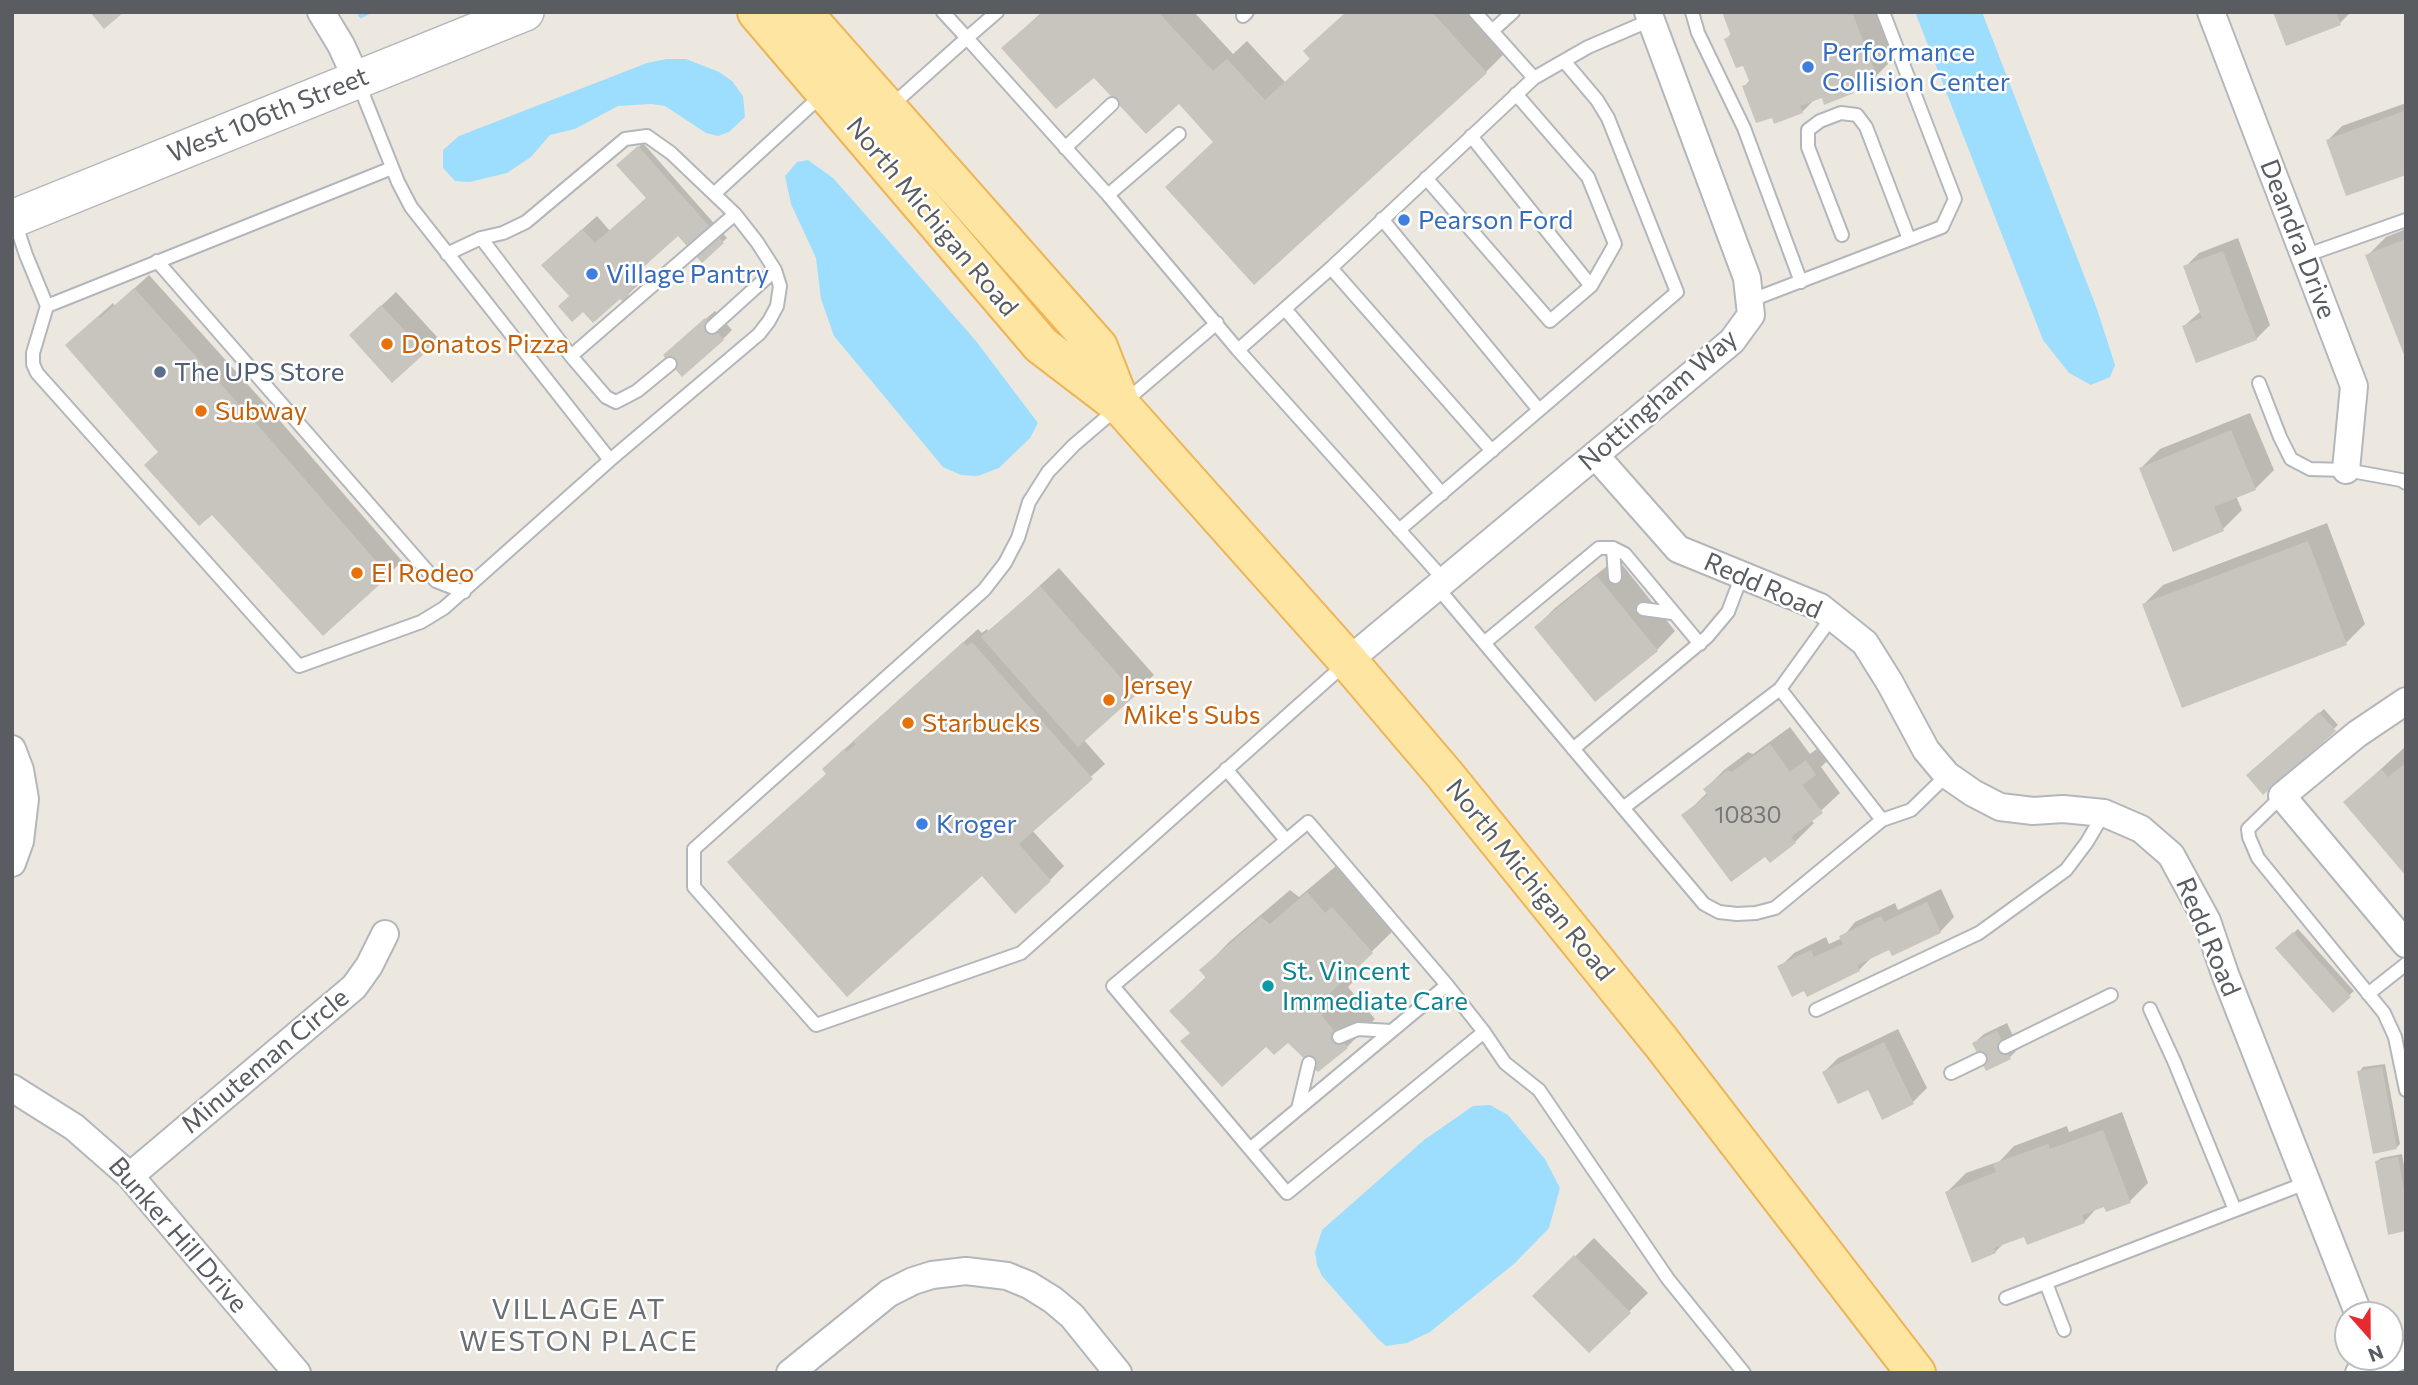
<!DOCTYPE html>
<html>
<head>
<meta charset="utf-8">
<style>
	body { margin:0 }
	#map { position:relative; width:2418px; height:1385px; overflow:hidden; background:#ece8e0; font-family:Commissioner,sans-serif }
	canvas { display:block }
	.frame { position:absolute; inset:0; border:14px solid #595d61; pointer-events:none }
	.north { position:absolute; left:2334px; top:1301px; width:70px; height:70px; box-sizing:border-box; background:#fff; border:2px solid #bdbec0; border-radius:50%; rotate:159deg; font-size:19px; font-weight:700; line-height:28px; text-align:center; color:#595d61 }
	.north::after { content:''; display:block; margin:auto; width:24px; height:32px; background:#e72a30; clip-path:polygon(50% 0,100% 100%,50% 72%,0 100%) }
</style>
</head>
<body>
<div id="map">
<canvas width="2418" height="1385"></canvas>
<div class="frame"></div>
<div class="north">N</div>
</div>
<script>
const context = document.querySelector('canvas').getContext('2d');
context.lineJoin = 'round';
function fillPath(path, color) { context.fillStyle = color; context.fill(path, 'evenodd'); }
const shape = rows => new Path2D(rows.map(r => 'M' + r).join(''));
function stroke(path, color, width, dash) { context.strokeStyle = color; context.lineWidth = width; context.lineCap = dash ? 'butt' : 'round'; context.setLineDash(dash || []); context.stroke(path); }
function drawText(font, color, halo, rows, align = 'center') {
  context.font = font + ' Commissioner,sans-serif'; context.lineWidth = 5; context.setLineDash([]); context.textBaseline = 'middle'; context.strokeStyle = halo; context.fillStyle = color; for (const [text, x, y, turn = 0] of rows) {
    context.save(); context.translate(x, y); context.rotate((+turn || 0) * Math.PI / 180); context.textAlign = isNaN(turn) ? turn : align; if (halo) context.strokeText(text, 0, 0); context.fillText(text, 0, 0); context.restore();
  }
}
fillPath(shape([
	[1915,12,1982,12,2097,309,2115,365,2110,377,2091,385,2069,373,2043,340],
	[666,59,686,59,719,72,732,81,743,96,745,117,729,132,718,136,706,133,665,106,651,104,618,106,575,129,550,135,531,157,507,173,470,182,455,181,443,168,443,150,459,136,647,63],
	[808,160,833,178,895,248,976,341,1038,423,1030,438,999,468,978,476,961,475,943,467,834,336,821,299,816,258,791,204,785,176,797,162],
	[1490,1105,1508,1115,1545,1159,1560,1188,1549,1228,1515,1263,1430,1332,1407,1343,1386,1346,1377,1338,1322,1276,1317,1265,1315,1252,1322,1230,1424,1140,1473,1106]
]), '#9ddefe');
fillPath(shape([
	[1042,12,1194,12,1233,54,1247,41,1285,82,1311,58,1346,12,1467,12,1505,53,1486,72,1214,141,1179,101,1003,48],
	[1724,12,1878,12,1895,57,1876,76,1864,81,1853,92,1815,99,1802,112,1775,122,1773,115,1744,87,1750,80,1744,64,1726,39,1732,33],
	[2275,12,2351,12,2340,23],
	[2406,103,2406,173,2328,140,2342,126],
	[643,143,727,238,702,260,678,234,642,266,647,272,640,278,643,280,623,299,620,296,571,295,558,251,597,216,610,231,648,198,619,165],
	[2406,229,2406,356,2367,256,2386,237],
	[2238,238,2270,325,2256,339,2184,326,2201,311,2185,267,2199,253],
	[149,275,268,407,402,561,388,575,160,452,81,332,113,303,115,306],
	[396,292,438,338,424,352,365,321],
	[715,311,732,330,723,339,674,346],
	[2250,413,2274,470,2255,489,2236,496,2242,510,2223,529,2141,468,2160,449],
	[2327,523,2365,624,2346,643,2183,705,2144,604,2163,585],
	[1617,558,1675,631,1657,650,1536,627,1555,608],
	[1059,568,1154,675,1083,739,1105,764,1032,830,1064,866,1050,880,982,874,828,773,838,755,978,629,982,633,987,629,989,632],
	[2324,709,2338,725,2263,792,2253,771],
	[1790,727,1810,754,1825,743,1834,754,1821,767,1840,793,1811,820,1814,823,1795,842,1770,861,1766,855,1683,816,1708,792,1705,789,1724,770,1748,752,1753,754],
	[2406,746,2406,873,2345,802],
	[1336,866,1354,886,1361,880,1400,924,1357,966,1362,972,1348,987,1375,1019,1347,1047,1289,1040,1266,1045,1192,1032,1171,1011,1207,976,1202,970,1229,942,1290,890,1299,897],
	[1941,889,1954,917,1940,932,1890,947,1874,955,1859,970,1780,967,1794,953,1826,937,1829,944,1842,938,1855,922,1895,903,1898,910],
	[2298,929,2354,991,2333,1010,2277,948],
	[2007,1023,2019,1048,2010,1057,1974,1043,1984,1034],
	[1898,1029,1927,1088,1913,1102,1824,1072,1838,1058],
	[2385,1064,2400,1144,2396,1148,2359,1072,2363,1067],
	[2122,1112,2148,1183,2130,1201,2099,1206,2084,1222,2025,1235,2005,1242,1995,1252,1947,1192,1966,1173,2000,1161,2014,1146,2067,1126,2069,1132],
	[2402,1154,2406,1176,2406,1230,2376,1162,2381,1158],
	[1594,1238,1648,1293,1589,1351,1535,1296]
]), '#0003');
stroke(shape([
	[361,15,367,12]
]), '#9ddefe', 6);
fillPath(shape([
	[90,12,124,12,104,29],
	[1043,12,1158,12,1213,71,1227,59,1265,100,1310,59,1303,51,1346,12,1432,12,1487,73,1254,285,1165,187,1213,142,1179,104,1146,134,1094,78,1056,109,1001,48],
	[1722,12,1852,12,1877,77,1851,87,1854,93,1824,105,1822,98,1800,106,1803,113,1774,124,1772,118,1756,123,1742,86,1750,83,1743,66,1736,68,1724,39,1731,36],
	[2273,12,2336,12,2341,25,2286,46],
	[2404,111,2406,175,2346,196,2326,140],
	[638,146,724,243,702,263,678,236,628,281,634,287,627,293,630,296,623,302,620,299,593,323,583,312,572,322,558,306,569,296,541,265,582,229,595,243,646,198,616,165],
	[2406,239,2406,360,2365,255],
	[2223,251,2257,340,2196,363,2182,326,2202,318,2183,266],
	[134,288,254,421,389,576,323,636,212,515,199,526,144,465,158,452,65,345,98,316,100,318],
	[381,305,425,353,392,383,349,335],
	[705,318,724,340,682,377,663,355],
	[2231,430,2256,490,2214,507,2224,531,2173,552,2139,468],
	[2308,541,2347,645,2182,708,2142,604],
	[1597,576,1658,651,1595,702,1534,627],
	[1040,586,1136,695,1078,747,981,637],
	[963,642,967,646,972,642,1093,779,1019,844,1051,881,1015,914,982,876,847,997,727,862,826,774,822,769,844,749,847,752,856,744,853,741],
	[2319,712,2336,731,2263,795,2246,775],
	[1770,744,1790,772,1806,760,1816,775,1802,785,1823,813,1791,837,1796,843,1770,863,1765,857,1731,882,1681,815,1708,795,1703,789,1728,770,1732,772],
	[2406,763,2406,876,2343,802,2381,769,2388,777],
	[1307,892,1325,913,1332,907,1373,953,1329,994,1335,1001,1321,1015,1348,1048,1318,1072,1288,1043,1274,1055,1266,1047,1222,1087,1180,1041,1190,1033,1169,1011,1206,978,1199,970,1261,917,1270,924],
	[1927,902,1941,933,1892,956,1889,950,1857,965,1860,971,1807,997,1804,991,1792,997,1777,966,1811,950,1814,957,1843,944,1839,936,1881,916,1884,922],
	[2293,932,2351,997,2333,1013,2275,948],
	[1997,1031,2011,1059,1986,1071,1972,1043],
	[1884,1042,1914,1104,1882,1120,1868,1090,1838,1104,1822,1072],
	[2382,1067,2397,1149,2373,1154,2357,1071],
	[2103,1130,2131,1203,2106,1212,2104,1207,2082,1215,2085,1223,2027,1245,2024,1237,1994,1248,1996,1253,1972,1263,1945,1192,1996,1172,1993,1164,2048,1144,2050,1149],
	[2398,1157,2406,1201,2406,1231,2388,1235,2375,1161],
	[1574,1255,1631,1313,1589,1353,1532,1296]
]), '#c8c5bf');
const lane = shape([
	[997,12,967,38,1108,195,1238,350,1445,581],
	[1475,12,1492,31],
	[1513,12,1492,31,1534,78],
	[1692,12,1698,33,1744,128,1801,282],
	[1243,16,1247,12],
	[358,82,398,182,411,207,610,460],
	[891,106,967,38,943,12],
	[1471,136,1591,286],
	[1065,148,1112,104],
	[1426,178,1550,321,1591,286,1615,244,1588,177,1516,94],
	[715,193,823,94],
	[1108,195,1179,134],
	[1382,219,1539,410],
	[15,222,26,255,47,306,392,168],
	[1842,235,1808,147,1808,130,1820,121,1841,113,1857,115,1866,127,1909,239],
	[481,238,571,356,606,397,616,402,637,391,670,364],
	[2304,256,2406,220],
	[157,261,436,581,464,592],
	[1331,268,1492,451],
	[1749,301,1942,227,1955,199,1883,12],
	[47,306,33,353,33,364,37,373,299,666,421,622,444,608,610,460,759,334,769,321,777,306,780,286,775,270,757,242,735,214,671,153,647,136,625,139,526,222,503,233,481,238,447,254],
	[1285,309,1442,494],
	[1217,323,1074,445,1048,472,1029,502,1018,538,1005,563,984,590,694,849,694,887,816,1025,1021,953,1345,664],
	[712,327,775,270],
	[1238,350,1331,268,1534,78,1588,47,1651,20],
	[571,356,735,214],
	[2259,383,2280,437,2291,459,2310,469,2346,470,2401,480,2406,483],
	[1399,530,1677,292,1608,118,1597,100,1564,61],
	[1613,548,1615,577],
	[1437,587,1704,904,1719,912,1737,914,1756,913,1775,908,1882,820],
	[1643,609,1672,613],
	[1832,617,1780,689,1882,820,1911,810,1947,775],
	[1484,643,1599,548,1613,548,1625,554,1700,644],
	[1573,749,1707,637,1728,612,1742,575],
	[1226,769,1286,840],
	[2282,796,2248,829,2249,837,2258,858,2384,1013,2395,1037,2406,1090],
	[1623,808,1780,689],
	[2368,994,2406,964],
	[2150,1009,2174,1061,2235,1210],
	[1816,1010,1979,933,2066,870,2087,842,2104,813],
	[1484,1032,1287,1193,1113,986,1308,822,1447,985,1484,1032,1505,1063,1539,1090,1668,1279,1744,1373],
	[1339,1037,1358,1029,1391,1031],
	[2005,1047,2111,995],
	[1951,1073,1980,1059],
	[1298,1109,1309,1063],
	[1250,1149,1447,985],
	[2046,1283,2064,1330],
	[2006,1298,2306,1183]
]);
const street = shape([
	[321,12,341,45,357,80],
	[2211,12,2354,386,2346,470],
	[1595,455,1678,549,1820,607,1865,643,1890,683,1926,750,1947,775,1973,793,2000,807,2033,811,2063,809,2104,813,2141,829,2171,855,2207,921,2225,974,2359,1315],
	[1348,661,1732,341,1751,315,1747,278,1648,12],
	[2406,701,2357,734,2282,796,2406,944],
	[12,749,20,770,25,799,20,841,12,863],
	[12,1088,74,1127,130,1176,297,1373],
	[130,1176,354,987,369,966,385,934],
	[790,1373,889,1293,913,1281,932,1275,966,1271,1007,1276,1029,1285,1053,1300,1072,1316,1118,1373],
	[2359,1373,2406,1354]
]);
const secondary = shape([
	[12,219,525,12]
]);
const primary = shape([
	[757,12,1041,345,1121,406,1348,661,1445,775,1661,1042,1916,1373],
	[802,12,1098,347,1121,406]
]);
stroke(lane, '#b3b7bb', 16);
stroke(street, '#b3b7bb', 30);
stroke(secondary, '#b4b8bd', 40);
stroke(primary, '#efb455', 42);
stroke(lane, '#fff', 12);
stroke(street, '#fff', 26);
stroke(secondary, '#fff', 37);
stroke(primary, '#fee6a2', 38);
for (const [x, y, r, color] of [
	[1808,67,7,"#3f7fe0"],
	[1404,220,7,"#3f7fe0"],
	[592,274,7,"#3f7fe0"],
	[387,344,7,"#e8710a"],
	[160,372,7,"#5c6f8a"],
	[201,411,7,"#e8710a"],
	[357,573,7,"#e8710a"],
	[1109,700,7,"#e8710a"],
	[908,723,7,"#e8710a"],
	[922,824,7,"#3f7fe0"],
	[1268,986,7,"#0f9aa8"]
]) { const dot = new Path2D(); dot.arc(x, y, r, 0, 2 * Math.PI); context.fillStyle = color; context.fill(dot); stroke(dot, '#fff', 2.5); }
drawText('23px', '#757778', null, [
	["10830",1748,815]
]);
drawText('26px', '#366cbe', '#fff', [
	["Performance",1822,52],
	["Collision Center",1822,82],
	["Pearson Ford",1418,220],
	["Village Pantry",606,274],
	["Kroger",936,824]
], 'left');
drawText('26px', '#595d61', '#fff', [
	["West 106th Street",268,115,-22],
	["North Michigan Road",932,217,50],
	["Deandra Drive",2298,239,69],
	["Nottingham Way",1658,400,-41],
	["Redd Road",1763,586,24],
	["North Michigan Road",1530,880,51],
	["Redd Road",2208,937,67],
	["Minuteman Circle",265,1061,-40],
	["Bunker Hill Drive",178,1235,49]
]);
drawText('26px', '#c56008', '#fff', [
	["Donatos Pizza",401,344],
	["Subway",215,411],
	["El Rodeo",371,573],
	["Jersey",1123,685],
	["Mike's Subs",1123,715],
	["Starbucks",922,723]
], 'left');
drawText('26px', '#4e5e75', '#fff', [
	["The UPS Store",174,372]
], 'left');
drawText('26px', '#0d838f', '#fff', [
	["St. Vincent",1282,971],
	["Immediate Care",1282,1001]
], 'left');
context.letterSpacing = '2px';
drawText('28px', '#6a6f73', '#fff', [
	["VILLAGE AT",579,1310],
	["WESTON PLACE",579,1342]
]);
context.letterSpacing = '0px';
</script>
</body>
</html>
